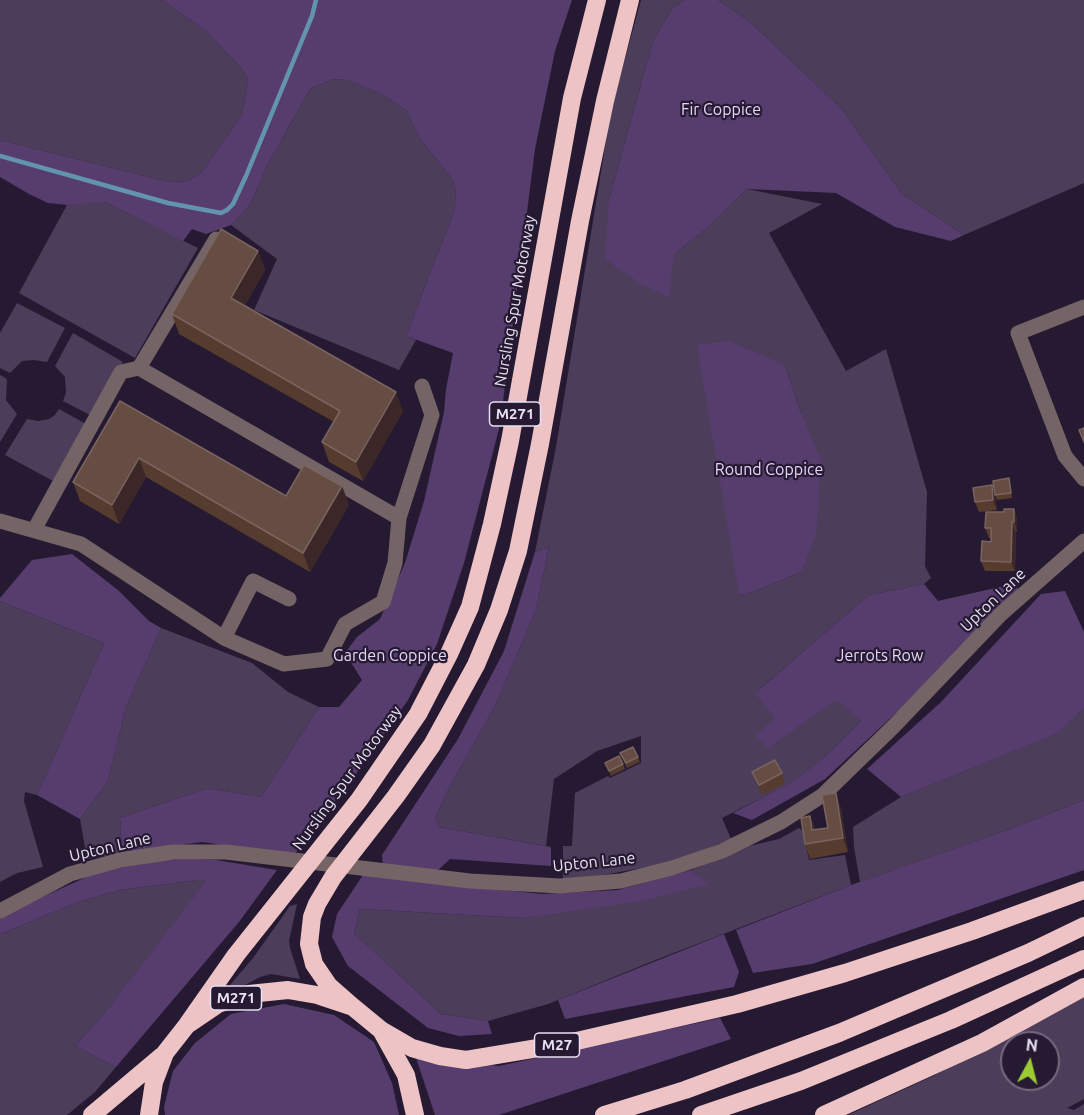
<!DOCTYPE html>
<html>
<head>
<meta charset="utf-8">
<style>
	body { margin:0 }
	#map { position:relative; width:1084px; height:1115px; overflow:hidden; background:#261a33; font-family:Ubuntu,sans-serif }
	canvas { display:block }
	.north { position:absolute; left:1000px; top:1031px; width:60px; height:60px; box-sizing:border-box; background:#261a33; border:2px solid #74697f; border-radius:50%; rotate:7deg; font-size:16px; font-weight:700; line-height:24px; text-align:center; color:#e8e0f1 }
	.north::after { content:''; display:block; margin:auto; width:21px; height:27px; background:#9cca32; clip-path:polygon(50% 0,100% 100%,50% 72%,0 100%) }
</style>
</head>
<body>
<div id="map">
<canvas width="1084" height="1115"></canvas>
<div class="north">N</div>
</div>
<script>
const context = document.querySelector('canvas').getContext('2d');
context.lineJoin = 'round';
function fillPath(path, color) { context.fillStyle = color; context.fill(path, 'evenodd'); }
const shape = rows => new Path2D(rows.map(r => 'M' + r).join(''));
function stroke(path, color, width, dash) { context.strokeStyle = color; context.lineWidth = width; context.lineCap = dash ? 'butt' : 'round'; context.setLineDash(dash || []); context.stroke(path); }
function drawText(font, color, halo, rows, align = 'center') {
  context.font = font + ' Ubuntu,sans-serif'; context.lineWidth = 4.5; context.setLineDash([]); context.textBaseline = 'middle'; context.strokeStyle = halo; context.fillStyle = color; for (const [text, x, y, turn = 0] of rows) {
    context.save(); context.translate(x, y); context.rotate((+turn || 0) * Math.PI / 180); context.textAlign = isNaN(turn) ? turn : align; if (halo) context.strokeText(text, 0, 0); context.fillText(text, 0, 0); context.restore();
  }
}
fillPath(shape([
	[0,0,162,0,206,31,242,69,248,80,242,115,201,173,187,181,169,182,0,140],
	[641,0,684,0,672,9,653,41,609,199,674,254,707,228,747,189,822,204,769,233,846,371,886,349,927,492,925,566,931,578,924,584,869,595,756,692,775,718,837,699,861,721,830,752,793,782,722,818,731,839,674,862,581,879,563,879,563,846,572,846,575,793,608,776,610,778,641,763,641,736,597,751,554,779,546,846,439,827,435,818,448,790,497,702,536,610,549,547,535,552,556,447,611,111],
	[785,365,801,413,801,572,745,595,739,594],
	[718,0,1084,0,1084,183,964,235,902,194,841,108,749,21],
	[333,79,348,80,382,94,407,111,420,139,453,180,456,194,454,211,406,336,416,340,399,370,254,310,277,259,231,225,250,205,268,164,310,89],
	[89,202,105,202,198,248,135,358,19,293,67,205],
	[17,303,65,328,47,362,34,360,22,361,10,373,0,368,0,333],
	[73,333,123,362,92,416,63,401,66,393,65,377,55,366],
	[0,375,7,379,6,400,17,414,0,442],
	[59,409,88,425,55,482,5,455,27,419,38,421,49,419,55,415],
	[0,601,104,643,37,795,25,792,24,801,43,867,17,873,0,882],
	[161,628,252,663,288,692,319,707,261,797,207,788,120,818,122,853,87,859,80,819,108,781,126,707],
	[1084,708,1084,800,1007,830,860,882,854,847,853,827,901,797,1057,733],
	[799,828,803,831,809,860,845,855,851,885,658,959,548,1004,488,1021,441,1014,354,933,360,909,524,918,708,884,691,870,749,846,779,839],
	[197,880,208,880,103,1015,75,1046,116,1067,95,1092,67,1115,0,1115,0,934,81,901,121,890],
	[297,904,289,941,290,948,300,979,271,974,260,977,234,991,224,992,253,958,290,906],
	[1084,997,1084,1099,1067,1108,1074,1110,1084,1104,1084,1115,848,1115,933,1076],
	[1012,1043,1048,1043,1048,1079,1012,1079]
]), '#4c3e5b');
fillPath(shape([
	[162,0,572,0,555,51,535,149,500,425,464,563,437,644,408,700,351,781,294,855,202,842,122,853,120,818,207,788,261,797,319,707,339,707,362,680,345,653,357,637,380,619,405,563,424,501,444,412,446,389,453,353,406,336,454,211,456,194,453,180,420,139,407,111,382,94,347,80,333,79,310,89,268,164,250,205,231,225,206,234,192,229,183,241,105,202,67,205,48,203,29,194,0,177,0,140,169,182,187,181,201,173,242,115,248,80,242,69,206,31],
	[684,0,718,0,749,21,841,108,902,194,964,235,951,241,895,227,836,193,747,189,707,228,674,254,669,297,641,284,605,259,609,199,653,41,672,9],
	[728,341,785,365,801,413,821,461,816,535,801,572,745,595,739,594,697,345],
	[549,547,536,610,497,702,448,790,435,818,439,827,551,847,551,866,450,859,437,871,383,866,382,855,458,739,504,651,535,552],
	[72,554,119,591,149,621,161,628,126,707,108,781,80,819,37,795,104,643,0,601,0,598,32,560],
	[924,584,938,601,1013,584,1020,590,940,672,825,779,752,820,733,813,794,781,830,752,861,721,837,700,767,748,756,736,775,718,755,693,869,595],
	[1065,591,1084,632,1084,708,1058,733,901,797,867,769,941,702,1041,594],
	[1084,800,1084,870,812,964,753,973,736,930,851,885,1007,830],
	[183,859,216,860,277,870,239,922,116,1067,75,1046,103,1015,207,880,197,880,121,890,81,901,0,934,0,916,91,875,114,869,156,861],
	[691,870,709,884,641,901,524,918,360,909,354,933,441,1014,488,1021,492,1034,459,1036,428,1028,348,966,332,937,337,914,363,875,542,894,618,890],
	[724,934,739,972,734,987,565,1019,558,1000],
	[284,1004,334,1015,374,1042,392,1083,399,1115,165,1115,164,1107,173,1071,195,1043,231,1014],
	[720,1018,731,1039,499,1115,435,1115,416,1058,499,1066]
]), '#563d6e');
stroke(shape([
	[0,156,168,203,221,213,227,210,233,204,246,176,312,16,316,0]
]), '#6394ae', 4.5);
stroke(shape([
	[1084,307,1018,333,1065,456,1084,479],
	[139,368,216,239],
	[0,521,81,544,224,638,284,664,327,659,345,624,383,602,395,563,399,518,432,415,422,386],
	[34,530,121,372,139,368,399,518],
	[224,638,253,581,289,599],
	[0,911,70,874,120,860,173,852,226,852,470,881,560,886,621,881,672,868,722,851,781,822,823,795,894,726,1001,614,1084,541]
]), '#756465', 15);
stroke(shape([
	[353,1007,329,986,314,964,309,944,312,917,317,904,333,877,396,796,432,745,476,665,499,610,518,551,540,444,580,221,605,101,630,0],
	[187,1025,236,955,359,800,418,714,449,654,470,607,492,524,510,441,572,98,597,0],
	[381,1030,412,1048,440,1056,466,1060,568,1043,737,1004,845,973,972,931,1084,890],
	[92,1115,162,1056],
	[149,1115,154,1082,165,1053,187,1025,218,1004,249,994,288,990,317,995,353,1007,381,1030,406,1075,415,1115],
	[604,1115,685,1090,839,1033,1028,953,1084,926],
	[701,1115,801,1081,951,1020,1084,959],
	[824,1115,982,1043,1084,987]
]), '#eec3c5', 18);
fillPath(shape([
	[258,251,265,270,245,305,403,411,363,481,329,462,322,442,334,422,179,334,172,314],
	[120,401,286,496,342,486,349,505,310,572,146,477,119,524,80,501,73,482],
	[1010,483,1012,498,997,500,995,495],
	[992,485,995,495,997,510,979,512,975,502],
	[1014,509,1017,519,1017,532,1016,532,1015,571,985,571,981,561,991,542,991,538,989,538,985,528,1004,512],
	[620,753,638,757,640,762,627,768],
	[605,763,623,764,625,769,611,776],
	[752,772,782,773,785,783,762,795,756,782],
	[841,808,848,852,810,859,805,844,810,816,815,830,828,828]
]), '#563b2f');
fillPath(shape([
	[258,251,265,270,238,317,231,298],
	[396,392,403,411,363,481,356,462],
	[139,458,146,477,119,524,112,505],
	[992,485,995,495,997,510,993,500],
	[342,486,349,505,310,572,303,553],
	[1014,509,1017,519,1017,532,1014,522],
	[1012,522,1016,532,1015,571,1011,562],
	[836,793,841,808,848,852,843,838],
	[810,816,815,831,812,830]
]), '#3c2728');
const building = shape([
	[221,229,258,251,231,298,396,392,356,462,322,442,340,411,172,314,221,229],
	[120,401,286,496,304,465,342,486,303,553,139,458,112,505,73,482,120,401],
	[1084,428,1084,442,1079,430,1084,428],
	[1009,478,1011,493,995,495,993,481,1009,478],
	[992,485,993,500,975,502,973,488,992,485],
	[1004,509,1014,509,1014,522,1012,522,1011,562,981,561,982,541,991,542,991,528,985,528,986,512,1004,512,1004,509],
	[633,747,638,757,626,763,620,753,633,747],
	[619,756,623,764,609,771,605,763,619,756],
	[775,760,782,773,759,785,752,772,775,760],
	[836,793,843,838,805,844,801,818,810,816,812,830,828,828,822,795,836,793]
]);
fillPath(building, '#664d44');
stroke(building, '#7a645f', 1.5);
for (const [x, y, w] of [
	[515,414,51],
	[236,998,51],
	[557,1045,45]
]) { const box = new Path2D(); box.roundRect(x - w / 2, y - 12, w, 24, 4.5); context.fillStyle = '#261a33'; context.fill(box); stroke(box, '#e8e0f1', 1.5); }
drawText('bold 15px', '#e8e0f1', null, [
	["M271",515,414],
	["M271",236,998],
	["M27",557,1045]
]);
drawText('16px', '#e4d5f5', '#261a33', [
	["Fir Coppice",721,110],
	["Round Coppice",769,470],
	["Garden Coppice",390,656],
	["Jerrots Row",880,656]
]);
drawText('16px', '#e8e0f1', '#261a33', [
	["Nursling Spur Motorway",515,301,-80],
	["Upton Lane",993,600,-44],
	["Nursling Spur Motorway",347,778,-54],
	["Upton Lane",110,847,-13],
	["Upton Lane",594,862,-6]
]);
</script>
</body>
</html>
